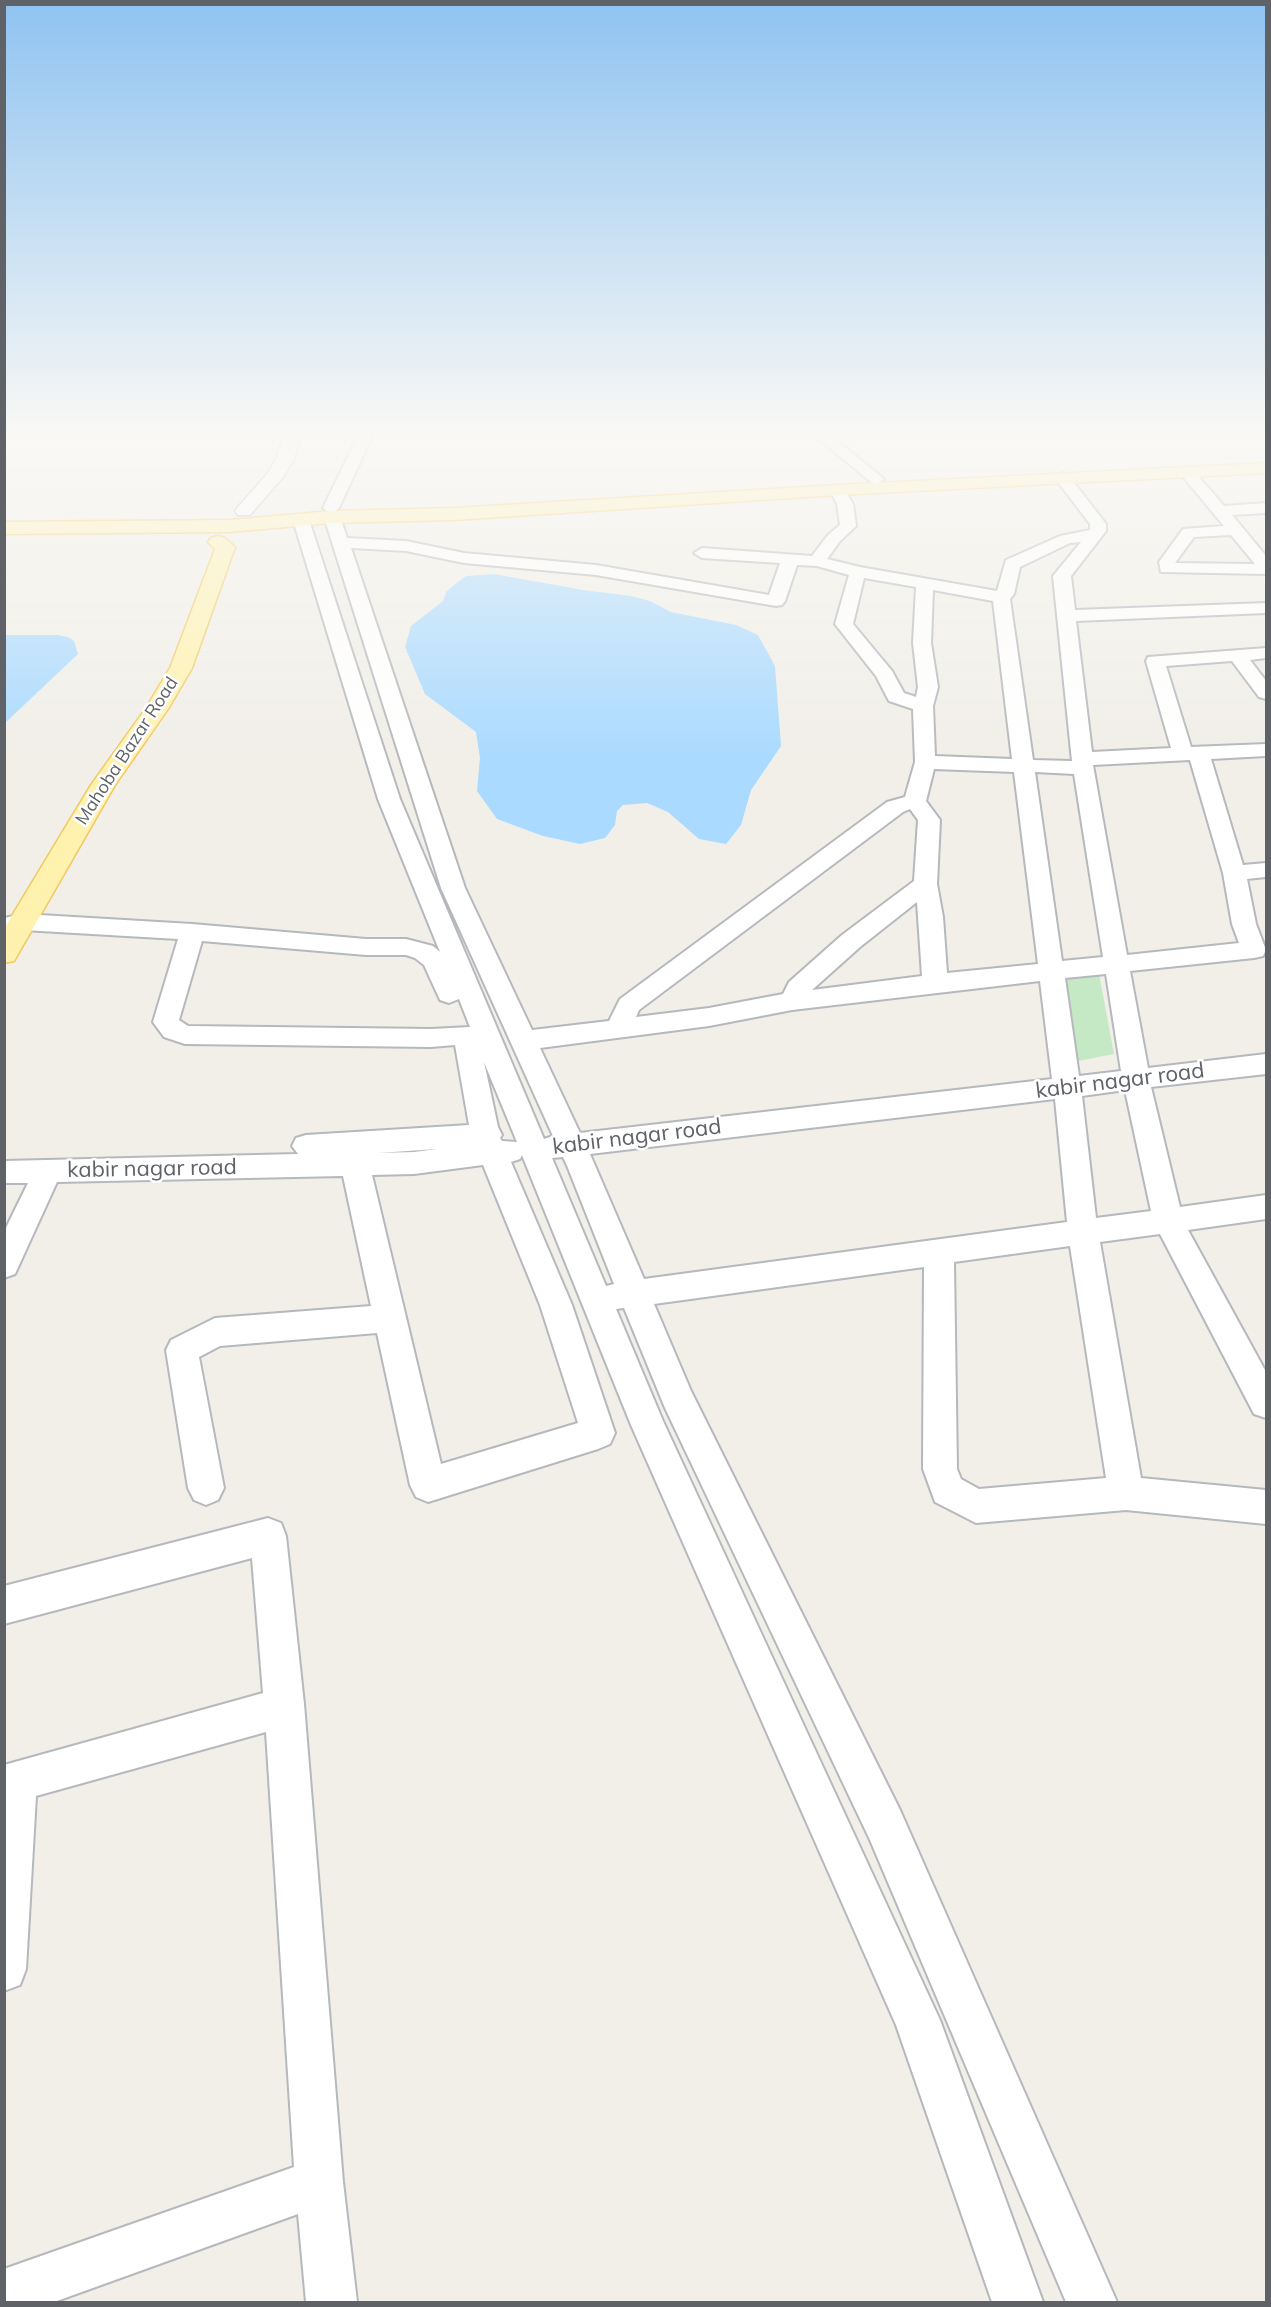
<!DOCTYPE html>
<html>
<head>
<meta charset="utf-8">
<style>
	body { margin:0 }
	#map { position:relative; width:1271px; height:2307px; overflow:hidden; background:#f1efe8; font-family:Mulish,sans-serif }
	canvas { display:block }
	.frame { position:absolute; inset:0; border:6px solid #5f6368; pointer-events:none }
</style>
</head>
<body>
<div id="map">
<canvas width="1271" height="2307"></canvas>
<div class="frame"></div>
</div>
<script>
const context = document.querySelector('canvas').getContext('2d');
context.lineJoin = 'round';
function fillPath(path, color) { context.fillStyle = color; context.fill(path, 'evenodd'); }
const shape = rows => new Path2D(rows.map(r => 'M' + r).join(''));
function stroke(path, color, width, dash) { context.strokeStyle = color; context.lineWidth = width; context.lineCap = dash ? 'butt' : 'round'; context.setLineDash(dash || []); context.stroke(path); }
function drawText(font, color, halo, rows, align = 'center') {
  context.font = font + ' Mulish,sans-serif'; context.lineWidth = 5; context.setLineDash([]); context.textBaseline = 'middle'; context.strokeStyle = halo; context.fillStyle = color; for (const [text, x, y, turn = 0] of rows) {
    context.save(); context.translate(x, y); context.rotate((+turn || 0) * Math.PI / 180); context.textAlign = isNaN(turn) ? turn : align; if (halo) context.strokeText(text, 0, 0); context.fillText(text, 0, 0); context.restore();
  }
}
fillPath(shape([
	[1099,974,1114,1054,1078,1061,1070,1030,1060,976]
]), '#c5e8c5');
fillPath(shape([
	[494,574,583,590,631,596,650,601,671,612,736,625,758,635,775,666,781,746,751,790,741,825,726,844,699,839,668,812,647,803,623,805,617,811,615,825,605,838,580,844,543,836,497,819,477,791,480,758,476,732,425,694,405,647,411,626,443,601,446,592,455,584,466,576],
	[5,635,57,635,68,637,74,641,78,654,5,723]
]), '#aadaff');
const street = shape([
	[359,434,373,434,339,508,333,512,340,517,347,538,406,541,464,553,596,565,769,595,780,563,702,558,694,553,702,548,812,556,828,535,840,525,837,504,830,490,838,485,843,487,853,504,856,526,840,541,827,559,860,567,997,591,1006,560,1060,536,1090,530,1090,524,1055,478,1063,473,1068,475,1106,524,1106,531,1071,576,1075,610,1266,603,1266,613,1076,621,1092,752,1171,748,1146,661,1148,657,1266,648,1266,658,1250,660,1266,681,1266,699,1259,697,1232,661,1166,666,1191,747,1266,744,1266,756,1211,759,1243,865,1266,863,1266,877,1247,879,1256,924,1266,950,1263,956,1254,958,1130,971,1148,1068,1266,1054,1266,1074,1151,1087,1180,1207,1266,1195,1266,1219,1188,1230,1266,1372,1266,1418,1254,1414,1160,1234,1100,1242,1141,1478,1266,1490,1266,1524,1126,1510,976,1523,935,1502,923,1469,924,1267,654,1304,691,1391,900,1810,1117,2302,1066,2302,870,1840,665,1408,624,1308,616,1309,663,1421,940,2020,1043,2302,992,2302,896,2025,631,1425,522,1155,520,1159,511,1162,572,1305,615,1433,610,1444,598,1449,428,1502,416,1497,410,1485,377,1333,220,1346,199,1357,224,1488,218,1500,206,1505,194,1500,188,1488,166,1350,171,1340,215,1318,371,1306,343,1176,57,1182,15,1274,4,1278,4,1232,28,1183,4,1183,4,1161,298,1154,292,1146,296,1138,306,1135,469,1125,455,1045,431,1047,185,1044,164,1037,153,1022,178,939,23,930,4,934,4,918,23,914,192,924,366,939,406,939,433,946,440,952,378,799,293,520,295,517,301,515,309,520,400,799,544,1139,553,1136,441,888,324,517,330,513,323,508,359,434],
	[1081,542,1053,576,1072,761,1033,760,1010,599,1014,594,1020,567,1070,543,1081,542],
	[351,548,406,551,464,563,596,575,776,606,782,605,785,601,797,565,817,566,849,575,835,624,876,676,889,701,913,709,915,762,905,797,887,802,620,999,609,1021,532,1030,465,888,351,548],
	[864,578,916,587,913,643,918,687,916,697,904,693,892,671,853,624,864,578],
	[933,590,993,601,1012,759,935,756,933,706,938,687,931,643,933,590],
	[1190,760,1223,873,1232,924,1239,943,1127,955,1093,765,1190,760],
	[934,769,1014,772,1038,964,947,973,943,917,937,884,940,820,926,801,934,769],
	[1035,772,1074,774,1103,957,1062,961,1035,772],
	[910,809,918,820,914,881,842,935,789,982,783,994,709,1008,636,1017,639,1010,903,812,910,809],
	[917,902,922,976,812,990,860,947,917,902],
	[202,941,366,955,406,955,415,958,424,965,440,1000,449,1003,459,999,470,1027,431,1029,188,1026,179,1020,202,941],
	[1106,974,1121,1071,1079,1076,1065,978,1106,974],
	[1040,981,1052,1079,580,1133,540,1048,709,1026,792,1010,1040,981],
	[484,1062,517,1142,502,1141,500,1138,502,1135,498,1127,484,1062],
	[1125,1090,1151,1211,1096,1218,1082,1096,1125,1090],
	[1055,1099,1067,1222,644,1279,590,1154,1055,1099],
	[437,1149,414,1152,378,1153,437,1149],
	[563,1157,568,1168,614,1284,606,1286,552,1158,563,1157],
	[483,1165,540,1305,578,1423,441,1464,372,1175,414,1174,483,1165],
	[1070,1246,1106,1478,979,1489,961,1479,957,1469,954,1262,1070,1246],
	[813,434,829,434,884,479,876,484,871,482,813,434],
	[1187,467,1192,469,1224,506,1266,503,1266,513,1232,515,1266,556,1266,574,1161,572,1159,562,1183,529,1224,526,1179,472,1187,467],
	[1231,535,1255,564,1175,563,1194,537,1231,535],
	[268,1518,281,1523,286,1536,304,1704,343,2182,357,2302,306,2302,298,2214,54,2302,4,2302,4,2269,294,2167,266,1732,36,1796,26,1969,20,1985,4,1991,4,1765,263,1693,252,1558,4,1624,4,1586,268,1518]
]);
const secondary = shape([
	[285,434,301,434,294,459,284,476,250,515,238,515,235,511,238,507,268,473,276,459,285,434]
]);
const primary = shape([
	[1266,463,1266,473,838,495,454,520,332,523,229,532,4,534,4,522,229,520,332,511,454,508,838,485,1266,463],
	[218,536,225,538,235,547,192,668,168,709,115,785,14,961,4,963,4,929,91,785,146,708,170,668,215,549,208,542,211,538,218,536]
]);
stroke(street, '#b5b8bc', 4);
stroke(secondary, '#b6babf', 3);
stroke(primary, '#f2c960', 3);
fillPath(street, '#fff');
fillPath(secondary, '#fff');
fillPath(primary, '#fff2af');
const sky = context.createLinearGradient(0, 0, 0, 757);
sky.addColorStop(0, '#8fc3f1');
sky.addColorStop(0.57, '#f9f8f5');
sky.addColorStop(1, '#f9f8f500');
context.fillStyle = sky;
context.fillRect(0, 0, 1271, 757);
drawText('18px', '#5f6368', '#fff', [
	["Mahoba Bazar Road",127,751,-57]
]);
drawText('22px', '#5f6368', '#fff', [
	["kabir nagar road",1120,1081,-7],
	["kabir nagar road",637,1137,-7],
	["kabir nagar road",152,1169,-1]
]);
</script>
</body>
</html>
